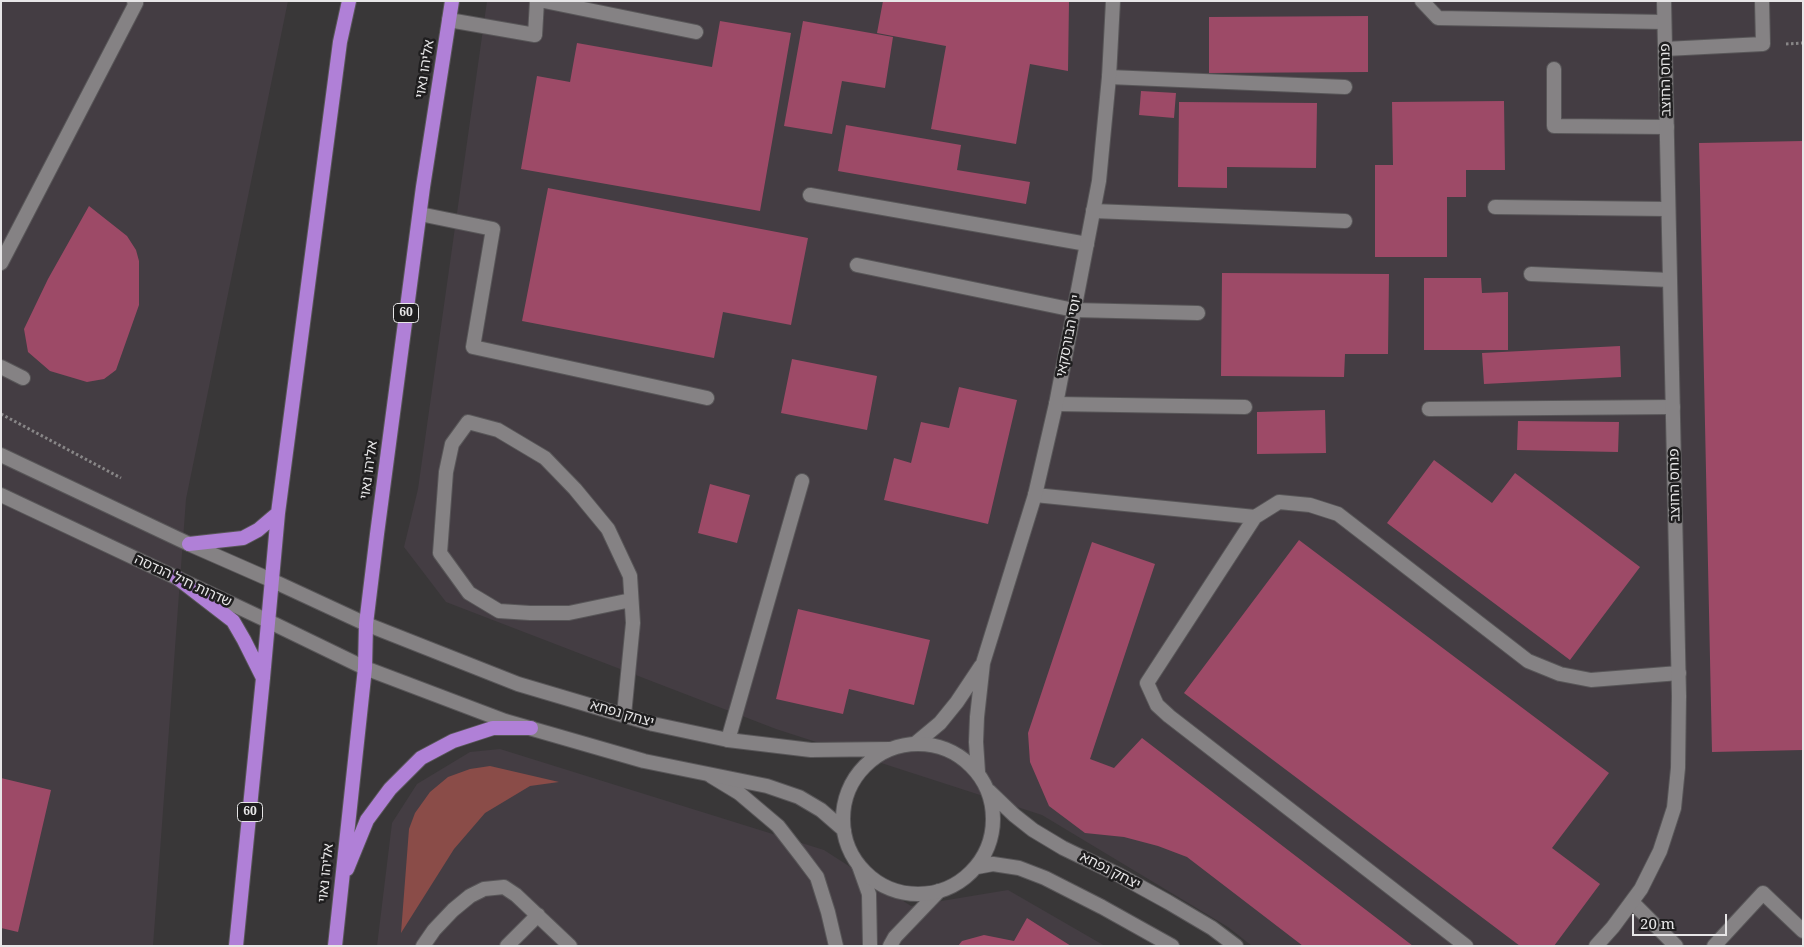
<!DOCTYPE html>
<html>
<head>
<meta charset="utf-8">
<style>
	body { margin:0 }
	#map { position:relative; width:1804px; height:947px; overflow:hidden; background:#393738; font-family:"Noto Serif",serif }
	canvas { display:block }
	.frame { position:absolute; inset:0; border:2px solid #e7e6e7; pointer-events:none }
	.scale { position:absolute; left:1632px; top:914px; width:95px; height:22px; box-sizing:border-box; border:2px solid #e7e6e7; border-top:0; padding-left:6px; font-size:15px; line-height:18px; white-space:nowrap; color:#e7e6e7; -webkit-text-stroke:4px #1f1e1f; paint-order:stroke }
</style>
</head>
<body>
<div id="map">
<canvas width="1804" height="947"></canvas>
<div class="frame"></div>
<div class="scale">20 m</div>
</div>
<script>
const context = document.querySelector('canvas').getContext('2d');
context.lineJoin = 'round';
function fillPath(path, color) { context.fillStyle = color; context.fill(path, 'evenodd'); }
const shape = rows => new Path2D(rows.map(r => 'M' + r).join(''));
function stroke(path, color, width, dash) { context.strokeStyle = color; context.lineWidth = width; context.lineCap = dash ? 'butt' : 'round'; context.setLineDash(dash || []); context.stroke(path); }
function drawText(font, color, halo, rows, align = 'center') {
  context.font = font + ' "Noto Serif","Noto Sans Hebrew",serif'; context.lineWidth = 5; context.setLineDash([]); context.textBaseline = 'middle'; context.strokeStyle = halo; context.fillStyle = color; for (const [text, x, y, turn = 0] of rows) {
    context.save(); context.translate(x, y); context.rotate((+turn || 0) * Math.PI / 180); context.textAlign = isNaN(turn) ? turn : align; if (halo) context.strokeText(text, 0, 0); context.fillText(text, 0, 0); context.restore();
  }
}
fillPath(shape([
	[1,1,288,1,186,499,153,946,1,946],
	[487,1,1803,1,1803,946,1252,946,1228,927,1042,815,776,729,446,602,404,547,418,489],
	[500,749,824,850,911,906,1008,890,1105,946,377,946,392,823,417,784,470,752]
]), '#443d43');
fillPath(shape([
	[490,766,559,782,530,786,485,813,454,849,401,933,409,829,415,813,430,792,448,777,470,769]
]), '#8a4c48');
fillPath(shape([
	[883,1,1069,1,1068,71,1030,64,1016,144,931,129,946,46,877,33],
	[1368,16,1368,72,1209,73,1209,17],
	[720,21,791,33,760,211,521,169,537,76,570,82,577,43,712,67],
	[803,21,893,37,885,88,842,81,832,134,784,126],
	[1141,91,1176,93,1174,118,1139,115],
	[1504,101,1505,170,1466,170,1466,197,1447,197,1447,257,1375,257,1375,165,1393,165,1392,102],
	[1179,102,1317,103,1316,168,1227,167,1227,188,1178,187],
	[846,125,961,145,957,170,1030,182,1026,204,838,171],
	[1803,141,1803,750,1712,752,1699,143],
	[548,188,808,238,791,325,723,312,714,358,522,321],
	[89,206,127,236,136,250,139,261,139,305,116,370,104,379,87,382,50,371,28,352,24,329,48,279],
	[1222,273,1389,274,1388,354,1345,354,1344,377,1221,376],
	[1424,278,1481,278,1482,293,1508,292,1508,350,1424,350],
	[1620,346,1621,377,1484,384,1482,353],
	[792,359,877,376,867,430,781,413],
	[959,387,1017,400,988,524,884,500,894,458,911,463,921,422,949,428],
	[1325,410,1326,453,1257,454,1257,412],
	[1518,421,1619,422,1618,452,1517,450],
	[1434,460,1492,503,1515,473,1640,567,1570,660,1387,523],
	[710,484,750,495,737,543,698,533],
	[1299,540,1609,773,1552,848,1600,884,1554,946,1520,946,1184,693],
	[1092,542,1155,564,1090,759,1114,768,1142,738,1413,946,1303,946,1187,857,1158,846,1124,837,1085,833,1049,806,1030,762,1028,733],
	[798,609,930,640,914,705,849,689,843,714,776,699],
	[1,778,51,790,18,932,1,928],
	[1027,918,1071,946,958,946,962,941,984,935,1014,941]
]), '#9d4a67');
const service = shape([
	[544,1,696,32],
	[1422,1,1438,18,1664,22],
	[449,20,535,35,537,1],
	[1665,49,1763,44,1762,1],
	[1554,69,1554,126,1667,127],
	[1109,77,1345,87],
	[810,195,1087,244],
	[1495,207,1668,209],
	[1093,211,1345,221],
	[420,214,493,229,473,347,707,398],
	[1,263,136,3,134,1],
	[857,265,1074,310,1198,313],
	[1531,274,1670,280],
	[1,367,23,378],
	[1056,404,1245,407],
	[1429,409,1673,407],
	[1035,495,1255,517],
	[624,715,633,623,630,576,608,529,575,489,545,458,498,430,468,422,452,444,446,472,440,553,469,593,499,611,530,613,569,613,631,600],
	[728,740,802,481],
	[711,776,739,793,778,826,802,857,817,877,828,912,836,946],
	[859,866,869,894,870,946],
	[1632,902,1676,946],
	[423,946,434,930,453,910,470,896,484,889,504,887,516,895,570,946],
	[507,946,538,915],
	[890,946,895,937,939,891],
	[1466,946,1169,716,1157,705,1147,683,1255,517,1279,502,1310,505,1338,514,1528,661,1560,674,1591,680,1679,673],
	[1714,946,1763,893,1803,931]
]);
const minor = shape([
	[1,455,189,544,271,580],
	[1,495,268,621],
	[916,743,940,723,957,702,981,666],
	[978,772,976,742,977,717,983,663,1035,495,1056,404,1099,181,1109,77,1113,1],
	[1596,946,1613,927,1641,889,1660,851,1674,808,1678,768,1679,696,1664,1]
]);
const tertiary = shape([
	[271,580,366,624,518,684,653,724,728,740,811,750,890,749],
	[268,621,365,668,505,721,644,761,767,786,799,797,821,810,844,830],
	'843 819a75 75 0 1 1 150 0a75 75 0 1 1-150 0Z',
	[989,791,1014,815,1033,830,1063,848,1119,875,1168,902,1212,928,1236,946],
	[977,867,993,864,1019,868,1045,878,1102,907,1172,946]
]);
const trunk = shape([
	[189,544,243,538,258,530,278,513],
	[176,577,233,621,244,640,263,678],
	[347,869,367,820,390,789,421,758,453,741,493,728,531,728],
	[236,946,263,678,278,513,340,42,349,1],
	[335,946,365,668,366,624,377,534,423,187,452,1]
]);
stroke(service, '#585658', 16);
stroke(minor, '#585658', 16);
stroke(tertiary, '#585658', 16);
stroke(trunk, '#585658', 16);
stroke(shape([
	[1786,44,1803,43],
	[1,414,121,478]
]), '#888687', 3, [2.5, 2.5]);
stroke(service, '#858284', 14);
stroke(minor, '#858284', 14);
stroke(tertiary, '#858284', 14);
stroke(trunk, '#b080d7', 14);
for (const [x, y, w] of [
	[406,313,25],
	[250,812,25]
]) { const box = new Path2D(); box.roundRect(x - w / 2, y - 9.5, w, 19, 4); context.fillStyle = '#1f1e1f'; context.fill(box); stroke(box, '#e7e6e7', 1); }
drawText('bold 12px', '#e7e6e7', null, [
	["60",406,313],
	["60",250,812]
]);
drawText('14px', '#e7e6e7', '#1f1e1f', [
	["אליהו נאוי",425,69,-81],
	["פנחס החוצב",1666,80,-91],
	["יוסי הבורסקאי",1069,336,-79],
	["אליהו נאוי",369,470,-82],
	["פנחס החוצב",1675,485,-91],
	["שדרות חיל הנדסה",183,581,25],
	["יצחק נפחא",622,714,16],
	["יצחק נפחא",1110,871,27],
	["אליהו נאוי",326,873,-84]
]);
</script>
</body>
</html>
